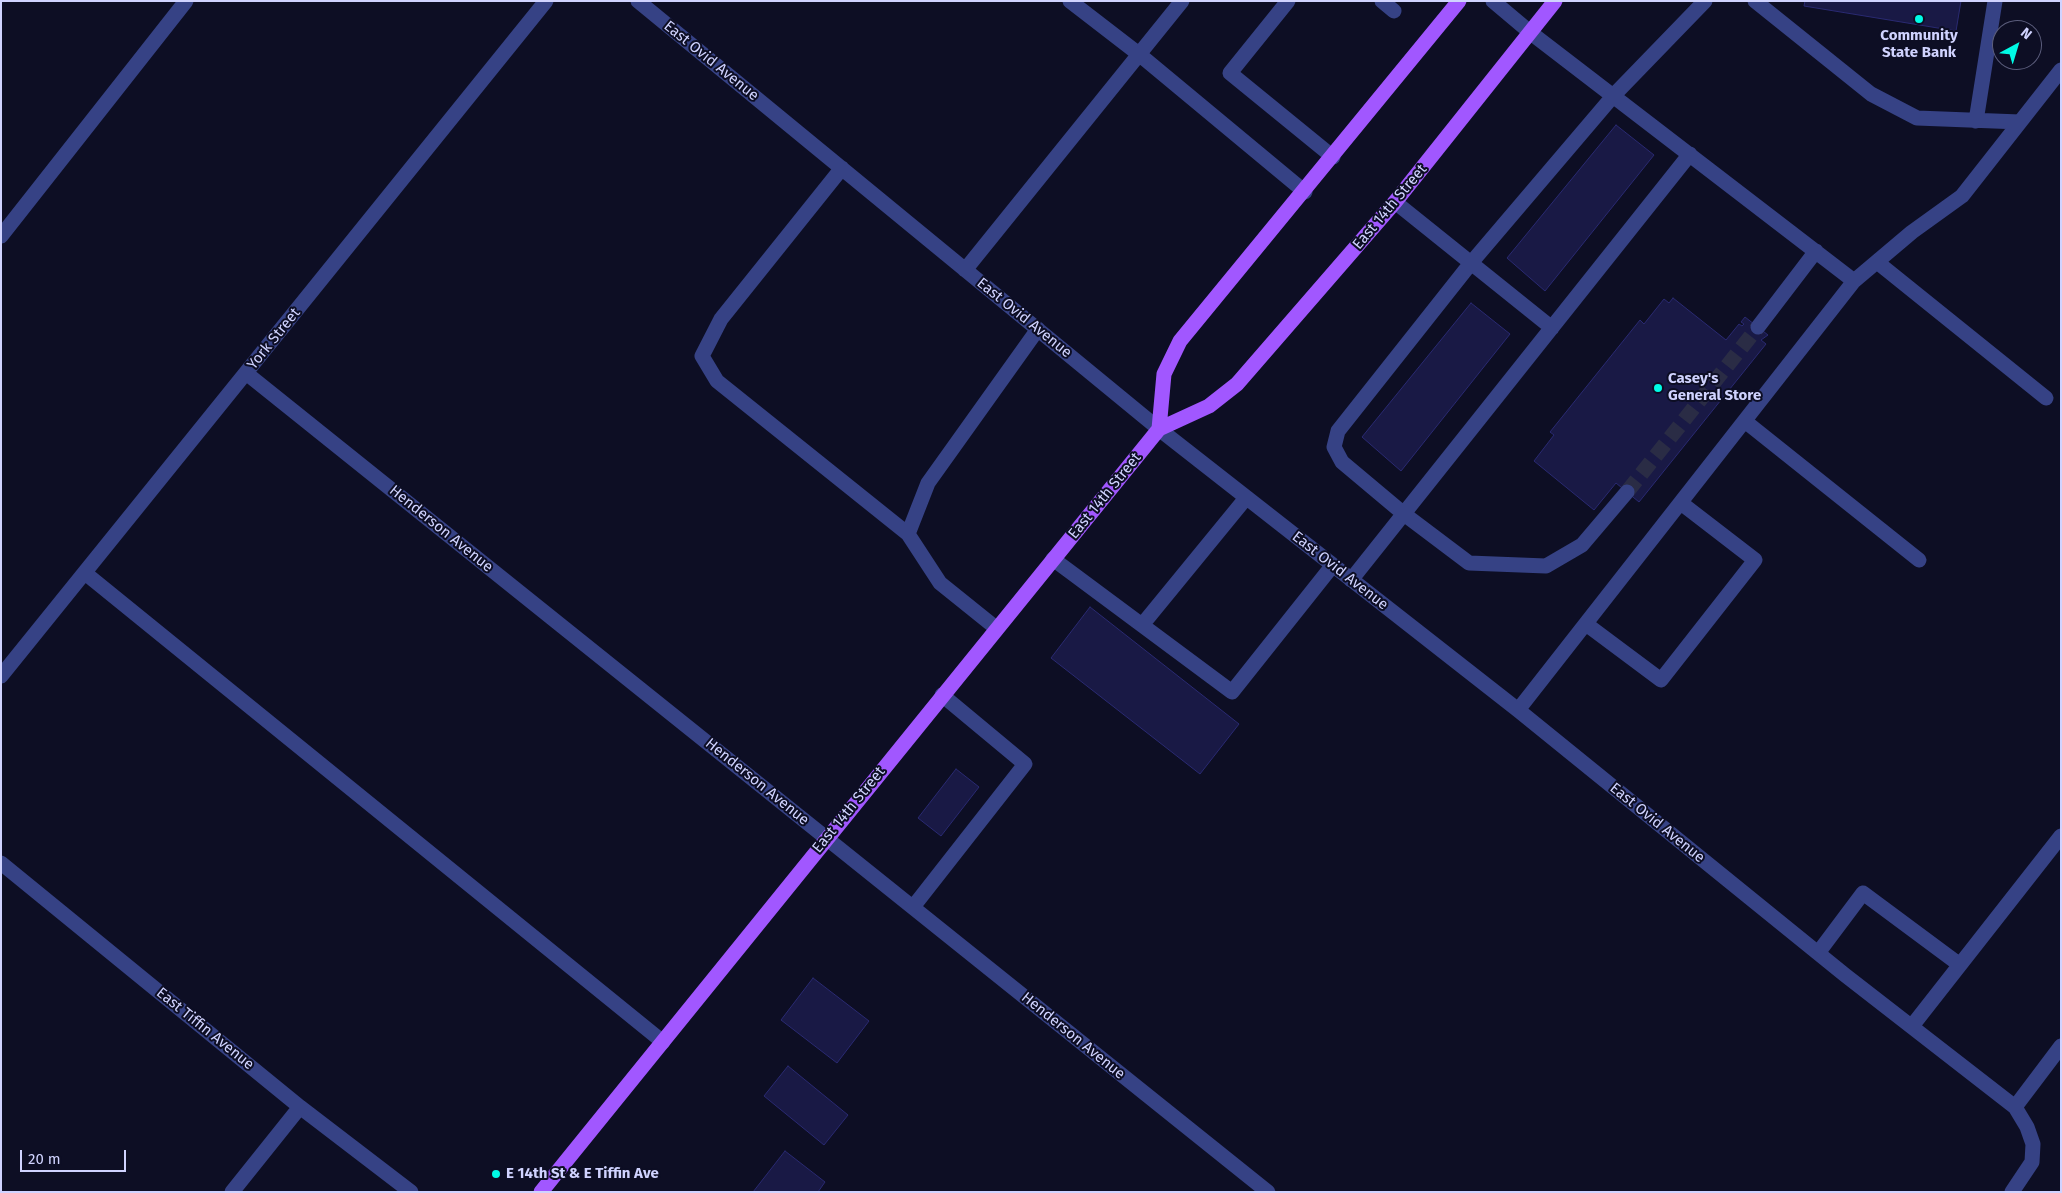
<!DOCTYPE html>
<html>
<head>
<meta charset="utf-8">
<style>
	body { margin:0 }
	#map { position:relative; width:2062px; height:1193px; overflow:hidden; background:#0d0e24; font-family:"Fira Sans",sans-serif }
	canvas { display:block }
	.frame { position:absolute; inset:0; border:2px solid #d0d3ff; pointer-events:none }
	.north { position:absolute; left:1992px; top:20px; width:50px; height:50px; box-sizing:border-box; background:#0d0e24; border:1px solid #5b5d7c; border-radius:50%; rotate:39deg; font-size:14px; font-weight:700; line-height:20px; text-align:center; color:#d0d3ff }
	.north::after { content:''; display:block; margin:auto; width:18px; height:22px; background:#00fbe5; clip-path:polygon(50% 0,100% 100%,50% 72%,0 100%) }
	.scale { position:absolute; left:20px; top:1150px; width:106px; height:22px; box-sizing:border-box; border:2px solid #d0d3ff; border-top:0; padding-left:6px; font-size:15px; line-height:18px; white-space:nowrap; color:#d0d3ff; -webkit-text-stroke:4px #0d0e24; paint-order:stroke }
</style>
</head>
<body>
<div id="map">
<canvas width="2062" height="1193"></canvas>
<div class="frame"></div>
<div class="north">N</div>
<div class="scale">20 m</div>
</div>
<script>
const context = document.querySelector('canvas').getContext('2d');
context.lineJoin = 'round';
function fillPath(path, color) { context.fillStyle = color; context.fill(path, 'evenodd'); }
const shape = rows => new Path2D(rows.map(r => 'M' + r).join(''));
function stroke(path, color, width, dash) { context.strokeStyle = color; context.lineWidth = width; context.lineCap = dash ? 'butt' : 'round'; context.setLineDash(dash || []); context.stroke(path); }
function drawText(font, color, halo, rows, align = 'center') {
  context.font = font + ' "Fira Sans",sans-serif'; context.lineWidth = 4; context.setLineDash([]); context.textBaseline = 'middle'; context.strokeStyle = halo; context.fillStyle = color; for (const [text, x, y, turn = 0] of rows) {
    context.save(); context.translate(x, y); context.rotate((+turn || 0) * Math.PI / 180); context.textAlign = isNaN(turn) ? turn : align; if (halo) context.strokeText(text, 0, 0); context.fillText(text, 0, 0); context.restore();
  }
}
const building = shape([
	[1805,1,1961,1,1956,31,1804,6,1805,1],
	[1616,125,1654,155,1545,291,1507,258,1616,125],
	[1673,298,1726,340,1739,324,1742,326,1744,324,1741,322,1745,317,1768,335,1761,340,1766,344,1639,502,1616,483,1594,510,1534,461,1554,435,1550,432,1640,320,1644,324,1664,299,1669,303,1673,298],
	[1471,303,1510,334,1401,471,1362,437,1471,303],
	[1090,607,1239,724,1200,774,1051,658,1090,607],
	[956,769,979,787,941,836,918,818,956,769],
	[813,978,869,1021,837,1063,781,1020,813,978],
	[788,1066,848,1115,824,1145,764,1096,788,1066],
	[785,1151,825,1182,818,1192,753,1192,785,1151]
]);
fillPath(building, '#191945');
stroke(building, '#2a2a72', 1);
stroke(shape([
	[1627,492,1758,327]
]), '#2a2c45', 15, [15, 8]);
stroke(shape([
	[638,1,1159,429,1518,710,1845,975,2015,1107,2027,1127,2033,1144,2032,1162,2012,1192],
	[1070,1,1140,55,1305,192],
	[1288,1,1230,73,1333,157],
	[1382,1,1394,11],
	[1493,1,1531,33,1854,281],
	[1755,1,1871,94,1917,118,2020,122],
	[1976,121,1995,1],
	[842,168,721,319,702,356,717,381,908,534],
	[1395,202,1552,328],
	[1,236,186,1],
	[1877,262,2046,398],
	[965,270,1182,1],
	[1758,327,1816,251],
	[246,373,1268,1192],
	[1746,422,1919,560],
	[1627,492,1582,545,1546,566,1469,563,1404,514,1342,462,1334,447,1338,431,1471,263,1614,95,1705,1],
	[1053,559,1232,692,1333,565],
	[85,573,663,1042],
	[1351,580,1690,154],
	[1586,624,1661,680,1755,560,1681,503],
	[1142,625,1246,498],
	[996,628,940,583,908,534,928,483,1038,329],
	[1,676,546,1],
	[1518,710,1854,281,1912,232,1962,196,2061,70],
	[1,863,300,1107,411,1192],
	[913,907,1025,764,942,695],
	[1818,953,1863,893,1960,965],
	[1912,1026,2061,836],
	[2015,1107,2061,1046],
	[232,1192,300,1107]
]), '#364285', 15);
stroke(shape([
	[1159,429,1164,374,1180,341,1459,1],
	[541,1192,1159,429,1209,406,1237,384,1395,202,1555,1]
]), '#a157ff', 15);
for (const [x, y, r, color] of [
	[1919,19,5,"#00fbe5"],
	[1658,388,5,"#00fbe5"],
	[496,1174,5,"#00fbe5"]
]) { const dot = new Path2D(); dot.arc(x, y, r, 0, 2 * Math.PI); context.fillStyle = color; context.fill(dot); stroke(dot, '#0d0e24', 2); }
drawText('bold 15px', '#d0d3ff', '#0d0e24', [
	["Community",1919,36,"center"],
	["State Bank",1919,53,"center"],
	["Casey's",1668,379],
	["General Store",1668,396],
	["E 14th St & E Tiffin Ave",506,1174]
], 'left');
drawText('15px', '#d0d3ff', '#0d0e24', [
	["East Ovid Avenue",711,61,39],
	["East 14th Street",1390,207,-50],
	["East Ovid Avenue",1024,318,39],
	["York Street",274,339,-51],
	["East 14th Street",1105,496,-51],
	["Henderson Avenue",441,529,39],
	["East Ovid Avenue",1340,571,38],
	["Henderson Avenue",757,782,39],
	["East 14th Street",849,810,-51],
	["East Ovid Avenue",1657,823,39],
	["East Tiffin Avenue",205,1029,39],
	["Henderson Avenue",1073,1036,39]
]);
</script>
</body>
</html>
